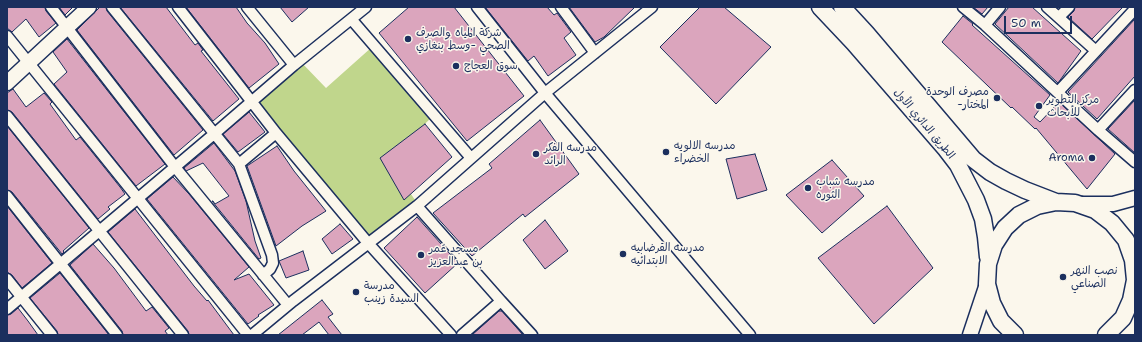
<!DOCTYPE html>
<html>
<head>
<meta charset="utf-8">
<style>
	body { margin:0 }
	#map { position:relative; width:1142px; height:342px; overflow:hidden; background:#fbf7ec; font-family:"Shantell Sans",sans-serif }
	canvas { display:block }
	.frame { position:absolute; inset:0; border:8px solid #1b2f5e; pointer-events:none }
	.scale { position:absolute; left:1004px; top:16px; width:68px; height:18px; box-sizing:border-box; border:2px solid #1b2f5e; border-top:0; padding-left:5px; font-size:12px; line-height:14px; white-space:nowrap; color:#1b2f5e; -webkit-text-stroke:3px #fbf7ec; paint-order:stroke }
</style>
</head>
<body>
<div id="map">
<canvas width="1142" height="342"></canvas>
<div class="frame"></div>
<div class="scale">50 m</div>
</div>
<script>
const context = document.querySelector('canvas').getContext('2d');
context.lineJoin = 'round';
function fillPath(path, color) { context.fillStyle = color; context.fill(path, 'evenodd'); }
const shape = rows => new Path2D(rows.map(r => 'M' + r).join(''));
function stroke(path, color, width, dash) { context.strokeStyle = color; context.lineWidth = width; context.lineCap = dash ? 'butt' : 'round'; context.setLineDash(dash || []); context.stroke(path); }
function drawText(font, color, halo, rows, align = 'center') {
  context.font = font + ' "Shantell Sans","Playpen Sans Arabic",sans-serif'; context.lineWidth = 3; context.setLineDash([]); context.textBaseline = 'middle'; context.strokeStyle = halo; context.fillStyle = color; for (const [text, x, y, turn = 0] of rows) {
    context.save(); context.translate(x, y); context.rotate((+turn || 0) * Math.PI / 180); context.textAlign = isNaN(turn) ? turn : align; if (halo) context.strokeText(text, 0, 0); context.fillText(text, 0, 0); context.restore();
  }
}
fillPath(shape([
	[372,47,433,116,388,160,417,203,368,243,253,101,300,61,326,88]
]), '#c0d68c');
const building = shape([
	[7,7,45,7,46,11,56,23,39,37,26,19,12,32,7,28,7,7],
	[59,7,73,7,65,15,59,7],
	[100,7,106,7,107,11,203,130,174,155,77,30,100,7],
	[120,7,166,7,195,45,198,43,203,50,201,51,239,99,213,121,120,7],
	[186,7,236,7,247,23,265,43,279,64,249,88,186,7],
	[280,7,309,7,292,22,280,7],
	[409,7,454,7,524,96,467,141,379,33,409,7],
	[485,7,547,7,554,15,557,13,571,32,564,38,576,55,548,76,534,56,528,61,485,7],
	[569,7,635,7,604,37,595,42,569,7],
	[700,7,724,7,771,47,716,104,660,47,700,7],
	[973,7,988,7,982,14,973,7],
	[1009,7,1032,7,1081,51,1058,83,995,24,1009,7],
	[1075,7,1123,7,1092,39,1068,17,1074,11,1075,7],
	[963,16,973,24,972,25,1050,95,1034,117,1040,122,1059,102,1115,154,1087,189,1036,128,1035,129,1012,107,1011,108,942,42,963,16],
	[1135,19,1135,76,1097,119,1068,92,1135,19],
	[67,39,165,164,136,186,54,84,67,72,53,52,67,39],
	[13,89,26,107,44,93,52,102,50,104,76,140,80,137,120,187,125,194,108,207,110,209,98,219,12,112,7,110,7,93,13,89],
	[1135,100,1135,153,1108,129,1135,100],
	[249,112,265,132,238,152,223,134,249,112],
	[540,120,579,174,525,217,523,214,472,256,433,213,492,168,489,164,540,120],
	[425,124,452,157,404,200,380,158,425,124],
	[7,126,89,228,63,251,64,252,62,254,12,192,7,190,7,126],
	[214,143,235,171,246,201,255,241,261,258,259,259,212,201,213,201,215,204,229,196,203,163,186,171,184,168,214,143],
	[277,146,294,171,326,211,302,226,276,246,247,166,277,146],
	[755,154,767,190,737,199,726,159,755,154],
	[832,160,864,196,822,233,786,195,832,160],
	[173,177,189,194,249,267,234,280,249,274,274,305,258,315,259,316,248,324,147,199,173,177],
	[7,206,52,263,22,288,12,275,7,272,7,206],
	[887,206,933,268,874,324,818,258,887,206],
	[135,209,194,286,207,301,208,300,234,335,189,335,188,331,108,232,135,209],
	[417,217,458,263,425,293,384,248,417,217],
	[545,220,568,251,545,269,523,240,545,220],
	[340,224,353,239,332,254,322,239,340,224],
	[93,244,114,268,146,311,152,307,169,328,165,331,168,335,123,335,122,331,70,265,93,244],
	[303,251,309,270,286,278,279,261,303,251],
	[60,273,109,335,58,335,57,331,30,298,60,273],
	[322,300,333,314,328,317,342,335,329,335,319,322,302,335,278,335,322,300],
	[18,308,28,321,38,335,7,335,7,315,11,314,18,308],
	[499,311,502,311,523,335,472,335,499,311]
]);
fillPath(building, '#dba5bd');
stroke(building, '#1b2f5e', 1);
const street = shape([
	[51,7,175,167,288,305],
	[112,7,239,164,272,255,273,263,270,269,263,275],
	[178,7,276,133,368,243,451,335],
	[247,7,294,65],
	[477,7,545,93,750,335],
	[561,7,595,53],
	[963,7,985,25,1098,130,1135,162],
	[1047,7,1096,51],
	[1059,17,1069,7],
	[352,20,471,158],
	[985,25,1000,7],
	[7,36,248,335],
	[1058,92,1135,9],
	[7,116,183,335],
	[1098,130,1135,90],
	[239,164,276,133],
	[7,196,117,335],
	[417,206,501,301,462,335],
	[7,279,52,335],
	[501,301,532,335],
	[7,309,214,134,294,65,366,7],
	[252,335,293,301,417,206,545,93,652,7]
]);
const secondary = shape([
	[7,83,89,7],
	[1082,204,1113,204,1135,198],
	[970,335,987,284]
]);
const primary = shape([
	[820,7,854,43,945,148,958,165,976,200,983,219,986,237,988,257],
	[842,7,866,33,973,159,990,172,1006,181,1025,190,1056,202],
	[1015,335,1001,321,992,303,987,284,988,264,994,245,1005,228,1019,215,1037,206,1056,202,1075,203,1095,210,1112,223,1126,240,1133,260,1135,280,1131,300,1123,318,1106,335]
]);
stroke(street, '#1b2f5e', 13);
stroke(secondary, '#1b2f5e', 17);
stroke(primary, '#1b2f5e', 19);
stroke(street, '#fbf7ec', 10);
stroke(secondary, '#fbf7ec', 14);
stroke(primary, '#fbf7ec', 16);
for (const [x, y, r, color] of [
	[408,39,4,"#1b2f5e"],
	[456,66,4,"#1b2f5e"],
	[997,98,4,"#1b2f5e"],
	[1039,106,4,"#1b2f5e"],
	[666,152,4,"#1b2f5e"],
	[536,154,4,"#1b2f5e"],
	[1092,158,4,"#1b2f5e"],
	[808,188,4,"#1b2f5e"],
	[623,254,4,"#1b2f5e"],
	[421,255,4,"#1b2f5e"],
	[1063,277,4,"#1b2f5e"],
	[356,292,4,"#1b2f5e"]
]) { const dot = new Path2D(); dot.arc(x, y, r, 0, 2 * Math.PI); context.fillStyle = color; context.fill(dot); stroke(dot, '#fbf7ec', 1.5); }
drawText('11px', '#1b2f5e', '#fbf7ec', [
	["شركة المياه والصرف",416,33],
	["الصحي -وسط بنغازي",416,46],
	["سوق العجاج",464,66],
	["مصرف الوحدة",989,92,"right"],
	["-المختار",989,105,"right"],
	["مركز التطوير",1047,100],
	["للأبحاث",1047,113],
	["مدرسه الالويه",674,146],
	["الخضراء",674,159],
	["مدرسه الفكر",544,148],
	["الرائد",544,161],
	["Aroma",1084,158,"right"],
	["مدرسه شباب",816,182],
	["الثوره",816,195],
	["مدرسه القرضابيه",631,248],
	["الابتدائيه",631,261],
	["مسجد عُمر",429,249],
	["بن عبدالعزيز",429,262],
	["نصب النهر",1071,271],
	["الصناعي",1071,284],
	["مدرسة",364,286],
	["السيدة زينب",364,299]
], 'left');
drawText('11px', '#1b2f5e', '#fbf7ec', [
	["الطريق الدائري الأول",924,124,50]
]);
</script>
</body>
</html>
